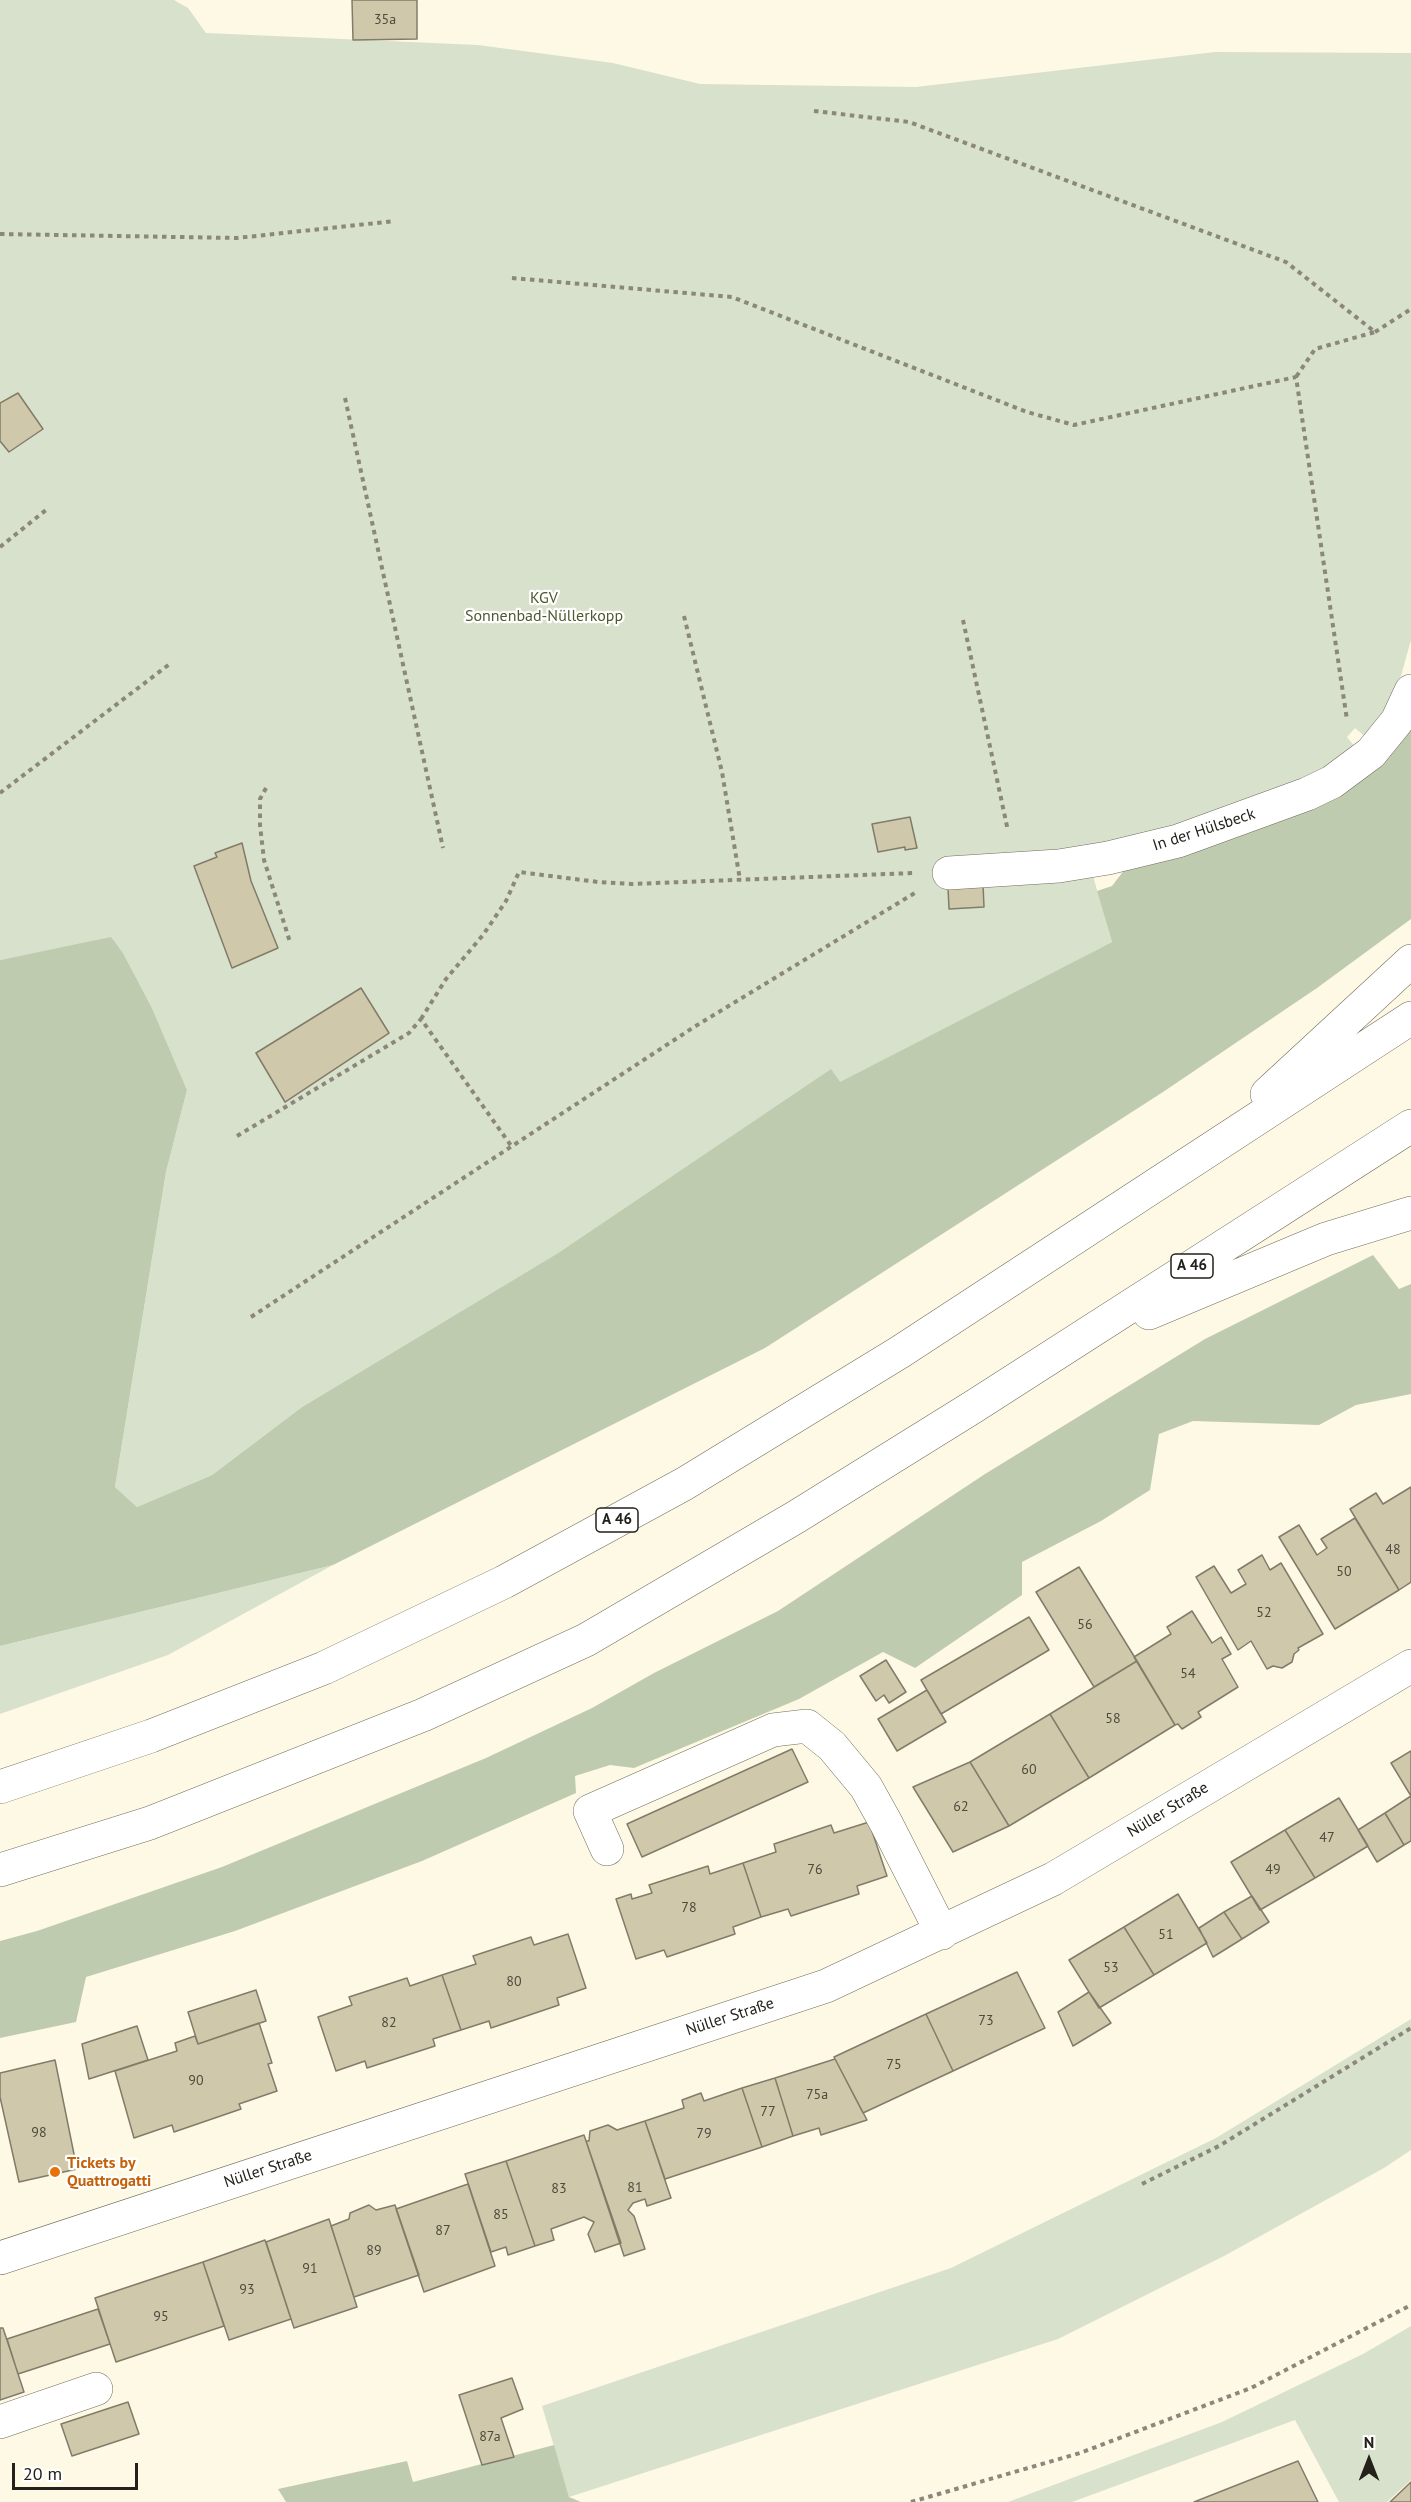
<!DOCTYPE html>
<html>
<head>
<meta charset="utf-8">
<style>
	body { margin:0 }
	#map { position:relative; width:1411px; height:2502px; overflow:hidden; background:#fef9e4; font-family:"PT Sans",sans-serif }
	canvas { display:block }
	.north { position:absolute; left:1339px; top:2430px; width:60px; height:60px; -webkit-text-stroke:4px #fff; paint-order:stroke; rotate:0deg; font-size:16px; font-weight:700; line-height:24px; text-align:center; color:#23211a }
	.north::after { content:''; display:block; margin:auto; width:21px; height:27px; background:#23211a; clip-path:polygon(50% 0,100% 100%,50% 72%,0 100%) }
	.scale { position:absolute; left:12px; top:2463px; width:126px; height:27px; box-sizing:border-box; border:3px solid #23211a; border-top:0; padding-left:8px; font-size:18px; line-height:21px; white-space:nowrap; color:#23211a; -webkit-text-stroke:4px #fff; paint-order:stroke }
</style>
</head>
<body>
<div id="map">
<canvas width="1411" height="2502"></canvas>
<div class="north">N</div>
<div class="scale">20 m</div>
</div>
<script>
const context = document.querySelector('canvas').getContext('2d');
context.lineJoin = 'round';
function fillPath(path, color) { context.fillStyle = color; context.fill(path, 'evenodd'); }
const shape = rows => new Path2D(rows.map(r => 'M' + r).join(''));
function stroke(path, color, width, dash) { context.strokeStyle = color; context.lineWidth = width; context.lineCap = dash ? 'butt' : 'round'; context.setLineDash(dash || []); context.stroke(path); }
function drawText(font, color, halo, rows, align = 'center') {
  context.font = font + ' "PT Sans",sans-serif'; context.lineWidth = 4.5; context.setLineDash([]); context.textBaseline = 'middle'; context.strokeStyle = halo; context.fillStyle = color; for (const [text, x, y, turn = 0] of rows) {
    context.save(); context.translate(x, y); context.rotate((+turn || 0) * Math.PI / 180); context.textAlign = isNaN(turn) ? turn : align; if (halo) context.strokeText(text, 0, 0); context.fillText(text, 0, 0); context.restore();
  }
}
fillPath(shape([
	[0,0,174,0,188,8,206,33,478,45,613,63,700,84,916,87,1215,52,1411,53,1411,640,1399,683,1391,701,1367,738,1355,728,1347,737,1356,748,1325,772,1119,845,1086,852,1112,942,839,1083,830,1070,558,1253,302,1407,212,1475,137,1507,115,1487,166,1172,187,1090,152,1008,123,953,111,938,0,960],
	[333,1565,168,1655,0,1714,0,1646],
	[1411,2019,1411,2150,1384,2168,1224,2256,1058,2339,569,2497,542,2406,951,2268,1216,2138],
	[1411,2326,1411,2480,1387,2502,1339,2502,1295,2420,1072,2502,1008,2502,1222,2422,1363,2354]
]), '#d8e1cc');
fillPath(shape([
	[1411,724,1411,919,1317,988,1163,1092,765,1348,333,1565,0,1646,0,960,111,937,123,953,152,1008,187,1090,166,1172,115,1487,137,1507,212,1475,302,1407,558,1253,831,1069,840,1082,1112,942,1097,891,1112,886,1125,869],
	[1373,1255,1399,1289,1411,1284,1411,1394,1356,1405,1319,1425,1193,1421,1159,1434,1150,1490,1101,1521,1022,1562,1022,1595,915,1668,883,1652,799,1699,634,1768,610,1765,575,1776,576,1793,422,1861,235,1931,86,1977,76,2022,0,2038,0,1941,37,1931,222,1867,486,1758,592,1708,654,1673,778,1611,985,1474,1205,1339],
	[554,2445,569,2497,581,2502,286,2502,278,2489,407,2461,413,2482]
]), '#bfcbaf');
const building = shape([
	[352,0,417,0,417,39,353,40,352,0],
	[18,393,43,429,9,452,0,441,0,403,18,393],
	[910,817,917,848,905,850,905,847,878,852,872,824,910,817],
	[242,843,251,881,278,948,232,968,194,866,217,857,215,853,242,843],
	[983,885,984,907,949,909,948,887,983,885],
	[361,988,389,1033,285,1102,256,1053,361,988],
	[1411,1487,1411,1582,1399,1590,1350,1509,1376,1493,1383,1504,1411,1487],
	[1355,1518,1399,1590,1335,1629,1279,1537,1299,1525,1317,1555,1327,1548,1321,1539,1355,1518],
	[1262,1555,1270,1570,1281,1563,1323,1634,1298,1648,1299,1650,1294,1654,1292,1662,1282,1668,1273,1666,1267,1669,1251,1641,1238,1650,1196,1577,1214,1566,1231,1593,1246,1584,1238,1570,1262,1555],
	[1079,1567,1137,1661,1094,1687,1036,1592,1079,1567],
	[1192,1611,1212,1643,1221,1637,1231,1654,1222,1659,1238,1687,1198,1712,1201,1717,1182,1729,1178,1724,1175,1725,1134,1657,1171,1634,1167,1627,1192,1611],
	[1029,1617,1049,1650,941,1714,921,1680,1029,1617],
	[886,1660,906,1692,889,1703,884,1695,876,1701,860,1676,886,1660],
	[1137,1661,1175,1725,1089,1778,1050,1714,1137,1661],
	[927,1690,946,1722,897,1751,878,1719,927,1690],
	[1050,1714,1089,1778,1009,1826,970,1762,1050,1714],
	[792,1749,808,1782,642,1857,627,1824,792,1749],
	[1411,1751,1411,1796,1391,1763,1411,1751],
	[970,1762,1009,1826,953,1852,913,1787,970,1762],
	[1411,1796,1411,1841,1404,1845,1385,1813,1411,1796],
	[1339,1798,1368,1846,1315,1878,1285,1830,1339,1798],
	[1385,1813,1404,1845,1377,1862,1358,1830,1385,1813],
	[869,1822,887,1876,857,1886,859,1894,791,1916,788,1909,761,1917,743,1863,776,1852,774,1844,831,1825,834,1833,869,1822],
	[1285,1830,1315,1878,1260,1910,1231,1862,1285,1830],
	[743,1863,761,1917,733,1927,735,1934,667,1957,664,1950,636,1959,616,1899,631,1894,632,1899,652,1893,649,1885,708,1866,710,1874,743,1863],
	[1178,1894,1207,1943,1154,1975,1124,1927,1178,1894],
	[1252,1896,1269,1922,1242,1939,1224,1912,1252,1896],
	[1224,1912,1242,1939,1213,1957,1199,1928,1224,1912],
	[1124,1927,1154,1975,1099,2008,1069,1960,1124,1927],
	[568,1934,586,1988,557,1998,559,2005,491,2028,489,2021,461,2030,442,1975,476,1964,473,1956,531,1937,534,1945,568,1934],
	[1017,1972,1045,2028,953,2071,926,2014,1017,1972],
	[442,1975,461,2030,433,2039,435,2046,367,2068,365,2061,336,2071,318,2017,352,2005,349,1997,407,1978,410,1986,442,1975],
	[256,1990,266,2021,198,2044,188,2012,256,1990],
	[1089,1992,1111,2023,1073,2046,1058,2012,1089,1992],
	[926,2014,953,2071,863,2113,834,2057,926,2014],
	[259,2023,272,2063,268,2064,277,2091,239,2104,241,2109,174,2132,172,2125,134,2138,115,2071,177,2051,175,2043,195,2036,198,2044,259,2023],
	[137,2026,148,2060,89,2079,82,2044,137,2026],
	[835,2059,867,2120,821,2135,819,2128,793,2136,775,2078,835,2059],
	[55,2060,77,2169,19,2182,0,2097,0,2073,55,2060],
	[775,2078,793,2136,762,2147,742,2088,775,2078],
	[742,2088,762,2147,665,2179,645,2121,684,2108,682,2100,701,2093,704,2101,742,2088],
	[645,2121,671,2198,647,2206,645,2199,633,2203,628,2210,634,2216,645,2249,624,2256,586,2141,589,2141,590,2131,608,2125,617,2130,645,2121],
	[584,2135,621,2243,595,2252,588,2234,594,2222,584,2217,551,2229,554,2240,535,2246,506,2161,584,2135],
	[506,2161,535,2246,508,2255,506,2247,491,2252,465,2174,506,2161],
	[468,2184,495,2266,424,2292,396,2209,468,2184],
	[369,2205,376,2210,395,2205,419,2275,354,2297,331,2226,349,2219,350,2213,369,2205],
	[329,2219,357,2307,294,2328,266,2242,329,2219],
	[265,2240,291,2319,229,2340,203,2262,265,2240],
	[203,2262,224,2326,116,2362,95,2298,203,2262],
	[98,2309,110,2344,18,2374,7,2339,98,2309],
	[0,2328,3,2328,24,2392,0,2400,0,2328],
	[512,2378,523,2409,501,2418,514,2457,482,2465,459,2395,512,2378],
	[128,2402,139,2434,72,2456,61,2424,128,2402],
	[1298,2461,1318,2502,1194,2502,1298,2461],
	[1411,2482,1411,2502,1390,2502,1411,2482]
]);
fillPath(building, '#d0c8aa');
stroke(building, '#817c6a', 1.5);
const minor = shape([
	[949,873,1059,866,1108,858,1178,841,1307,794,1332,782,1371,753,1397,721,1411,691],
	[607,1849,590,1811,773,1730,807,1726,832,1746,866,1787,886,1823,942,1933],
	[0,2258,826,1986,1053,1879,1411,1666],
	[0,2422,96,2389]
]);
const highway = shape([
	[1267,1094,1411,961],
	[1149,1313,1326,1239,1411,1213],
	[0,1787,151,1736,324,1668,504,1582,684,1484,900,1352,1411,1018],
	[0,1870,150,1823,423,1715,586,1640,796,1517,973,1407,1411,1126]
]);
stroke(minor, '#716c5b', 34);
stroke(highway, '#716c5b', 34);
stroke(shape([
	[814,111,909,122,1286,262,1375,332,1315,349,1296,377],
	[0,234,237,238,395,221],
	[512,278,732,297,1027,412,1074,425,1296,377,1347,720],
	[1375,332,1411,309],
	[345,398,443,848],
	[0,547,46,510],
	[684,616,722,772,740,880],
	[963,620,1008,831],
	[266,788,260,799,260,825,264,860,290,942],
	[0,793,171,663],
	[421,1019,446,979,483,935,506,901,519,872,598,882,631,884,913,873],
	[237,1136,409,1033,421,1019,512,1147],
	[251,1317,694,1027,918,891],
	[1142,2184,1219,2146,1411,2028],
	[911,2502,1080,2453,1251,2388,1411,2305]
]), '#8b877a', 4, [4.5, 4.5]);
stroke(minor, '#fff', 33);
stroke(highway, '#fff', 33);
for (const [x, y, r, color] of [
	[55,2172,6,"#e8710a"]
]) { const dot = new Path2D(); dot.arc(x, y, r, 0, 2 * Math.PI); context.fillStyle = color; context.fill(dot); stroke(dot, '#fff', 2); }
drawText('14px', '#4e4b3e', null, [
	["35a",385,20],
	["48",1393,1550],
	["50",1344,1572],
	["52",1264,1613],
	["56",1085,1625],
	["54",1188,1674],
	["58",1113,1719],
	["60",1029,1770],
	["62",961,1807],
	["47",1327,1838],
	["76",815,1870],
	["49",1273,1870],
	["78",689,1908],
	["51",1166,1935],
	["53",1111,1968],
	["80",514,1982],
	["73",986,2021],
	["82",389,2023],
	["75",894,2065],
	["90",196,2081],
	["75a",817,2095],
	["77",768,2112],
	["98",39,2133],
	["79",704,2134],
	["81",635,2188],
	["83",559,2189],
	["85",501,2215],
	["87",443,2231],
	["89",374,2251],
	["91",310,2269],
	["93",247,2290],
	["95",161,2317],
	["87a",490,2437]
]);
for (const [x, y, w] of [
	[1192,1266,42],
	[617,1520,42]
]) { const box = new Path2D(); box.roundRect(x - w / 2, y - 12, w, 24, 4.5); context.fillStyle = '#fff'; context.fill(box); stroke(box, '#23211a', 1.5); }
drawText('bold 15px', '#23211a', null, [
	["A 46",1192,1266],
	["A 46",617,1520]
]);
drawText('16px', '#4a5b2e', '#fff', [
	["KGV",544,598],
	["Sonnenbad-Nüllerkopp",544,616]
]);
drawText('16px', '#23211a', '#fff', [
	["In der Hülsbeck",1204,830,-18],
	["Nüller Straße",1168,1810,-31],
	["Nüller Straße",730,2017,-18],
	["Nüller Straße",268,2169,-18]
]);
drawText('bold 16px', '#c56008', '#fff', [
	["Tickets by",67,2163],
	["Quattrogatti",67,2181]
], 'left');
</script>
</body>
</html>
